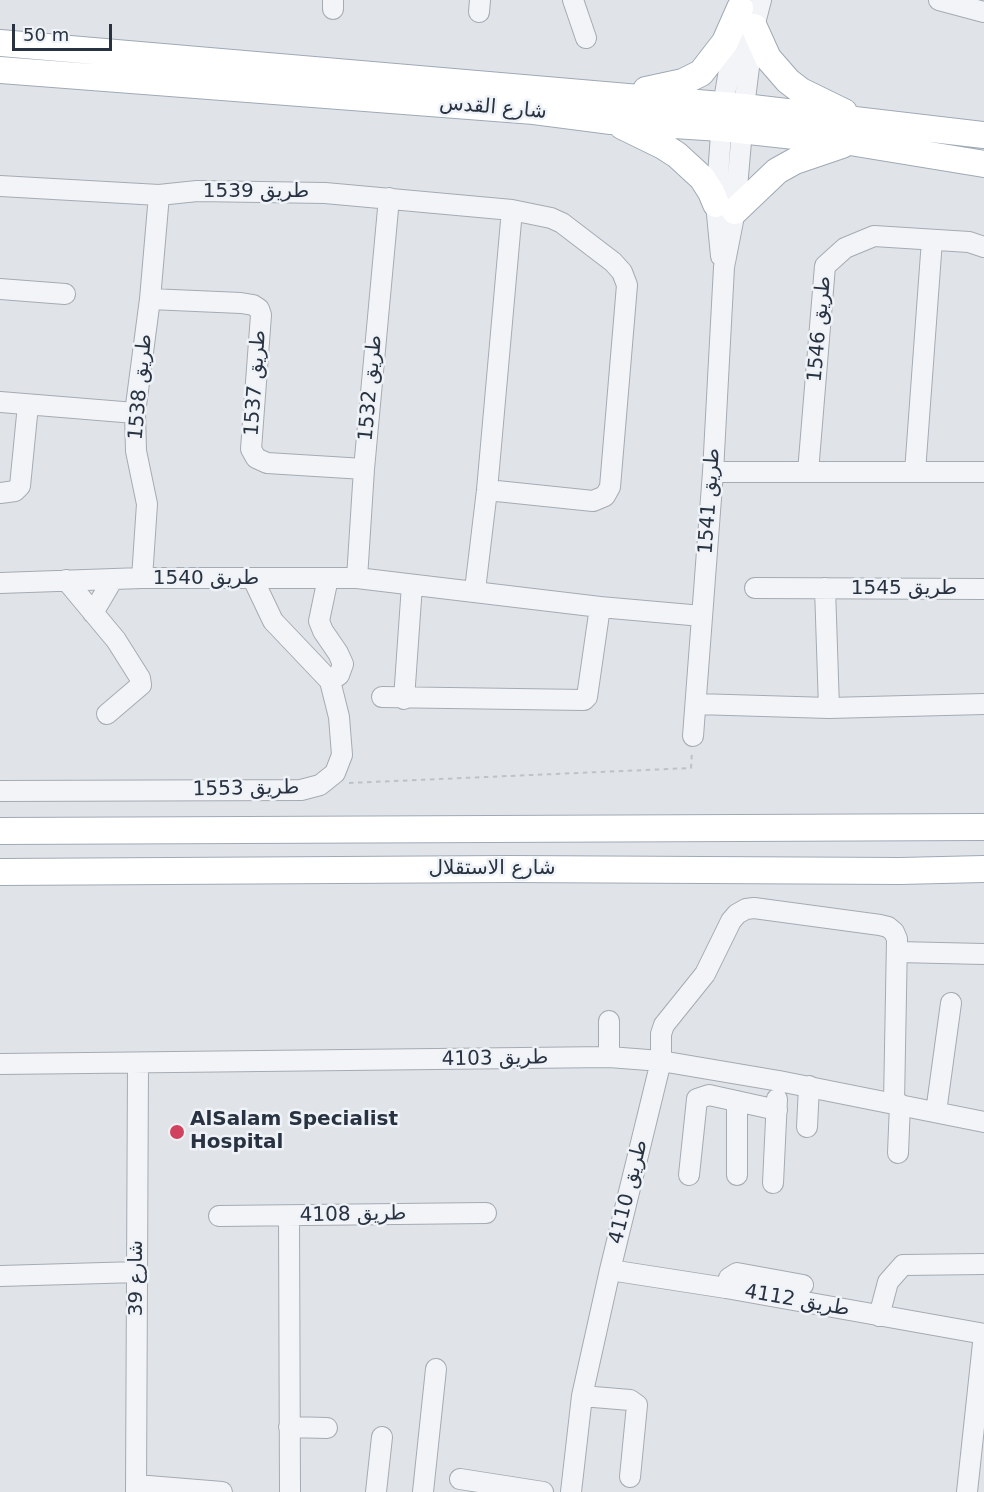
<!DOCTYPE html>
<html>
<head>
<meta charset="utf-8">
<style>
	body { margin:0 }
	#map { position:relative; width:984px; height:1492px; overflow:hidden; background:#e0e4e9; font-family:"DejaVu Sans",sans-serif }
	canvas { display:block }
	.scale { position:absolute; left:12px; top:24px; width:100px; height:27px; box-sizing:border-box; border:3px solid #283241; border-top:0; padding-left:8px; font-size:18px; line-height:21px; white-space:nowrap; color:#283241; -webkit-text-stroke:4px #eff3f7; paint-order:stroke }
</style>
</head>
<body>
<div id="map">
<canvas width="984" height="1492"></canvas>
<div class="scale">50 m</div>
</div>
<script>
const context = document.querySelector('canvas').getContext('2d');
context.lineJoin = 'round';
const shape = rows => new Path2D(rows.map(r => 'M' + r).join(''));
function stroke(path, color, width, dash) { context.strokeStyle = color; context.lineWidth = width; context.lineCap = dash ? 'butt' : 'round'; context.setLineDash(dash || []); context.stroke(path); }
function drawText(font, color, halo, rows, align = 'center') {
  context.font = font + ' "DejaVu Sans","Noto Naskh Arabic",sans-serif'; context.lineWidth = 5; context.setLineDash([]); context.textBaseline = 'middle'; context.strokeStyle = halo; context.fillStyle = color; for (const [text, x, y, turn = 0] of rows) {
    context.save(); context.translate(x, y); context.rotate((+turn || 0) * Math.PI / 180); context.textAlign = isNaN(turn) ? turn : align; if (halo) context.strokeText(text, 0, 0); context.fillText(text, 0, 0); context.restore();
  }
}
const minor = shape([
	[573,0,586,38],
	[939,0,984,12],
	[333,9,333,0],
	[479,12,480,0],
	[0,186,159,195,197,191,325,193,512,210,551,218,562,223,613,262,622,272,627,285,610,487,605,496,593,501,487,490],
	[721,256,716,204,723,106,736,29],
	[0,289,65,294],
	[150,299,241,303,253,305,259,309,261,315,251,449,256,458,267,463,364,469],
	[0,402,135,413],
	[713,472,984,472],
	[808,472,825,266,845,248,874,236,969,242,984,247],
	[915,472,932,240],
	[0,493,15,491,20,486,28,405],
	[142,578,147,504,136,451,135,413,150,299,159,195],
	[328,578,319,621,323,631,338,653,343,664,339,675,330,681],
	[357,578,364,469,389,198],
	[66,580,116,640,140,678,141,685,107,714],
	[0,583,142,578,357,578,600,607,702,616],
	[755,588,984,589],
	[825,588,829,708],
	[475,590,487,490,512,210],
	[93,613,113,579],
	[382,697,584,700,587,697,600,607],
	[404,699,412,585],
	[696,704,829,708,984,704],
	[693,736,713,472,724,267,735,211,744,107,754,27,761,0],
	[0,791,301,790,320,785,335,773,342,755,339,717,330,681,273,621,253,579],
	[897,952,984,954],
	[609,1021,609,1057],
	[0,1064,609,1057,661,1061,779,1081,984,1122],
	[936,1112,951,1003],
	[807,1127,809,1086],
	[898,1153,900,1104],
	[689,1175,697,1099,709,1095,777,1110],
	[737,1175,737,1101],
	[773,1183,777,1099],
	[219,1216,486,1213],
	[289,1216,290,1492],
	[610,1270,726,1288,984,1334],
	[0,1276,138,1272],
	[726,1288,729,1278,737,1273,803,1285],
	[879,1316,888,1282,903,1265,984,1264],
	[582,1396,630,1400,637,1405,630,1477],
	[289,1427,327,1428],
	[460,1479,543,1492],
	[136,1485,222,1492],
	[136,1492,138,1064],
	[376,1492,382,1437],
	[423,1492,436,1369],
	[571,1492,582,1396,610,1270,661,1061,661,1034,664,1025,705,974,731,921,737,914,746,909,754,908,880,925,888,927,894,932,897,939,894,1103],
	[967,1492,984,1334]
]);
const major = shape([
	[754,27,768,58,788,81,801,91,844,112],
	[0,43,744,107,984,135],
	[0,70,534,111,611,121,721,128,850,142,984,164],
	[646,90,683,82,701,73,725,42,740,8],
	[622,126,663,146,677,155,702,178,711,192,716,204],
	[735,211,777,171,795,161,842,145],
	[0,831,984,827],
	[0,872,509,869,900,871,984,869]
]);
stroke(minor, '#a5abb3', 22);
stroke(major, '#9fa9b5', 28);
stroke(shape([
	[349,783,691,768,692,751]
]), '#bec2c8', 2, [4.5, 4.5]);
stroke(minor, '#f3f4f7', 20);
stroke(major, '#fff', 26);
for (const [x, y, r, color] of [
	[177,1132,8,"#d1425f"]
]) { const dot = new Path2D(); dot.arc(x, y, r, 0, 2 * Math.PI); context.fillStyle = color; context.fill(dot); stroke(dot, '#eff3f7', 2); }
drawText('20px', '#283241', '#eff3f7', [
	["شارع القدس",493,108,5],
	["طريق 1539",256,192],
	["طريق 1546",820,329,-85],
	["طريق 1537",256,383,-86],
	["طريق 1538",141,387,-85],
	["طريق 1532",371,388,-85],
	["طريق 1541",710,501,-86],
	["طريق 1540",206,579],
	["طريق 1545",904,589],
	["طريق 1553",246,789,-1],
	["شارع الاستقلال",492,869],
	["طريق 4103",495,1059,-1],
	["طريق 4110",629,1192,-76],
	["طريق 4108",353,1215,-1],
	["شارع 39",137,1278,-90],
	["طريق 4112",797,1301,10]
]);
drawText('bold 20px', '#283241', '#eff3f7', [
	["AlSalam Specialist",190,1120],
	["Hospital",190,1143]
], 'left');
</script>
</body>
</html>
